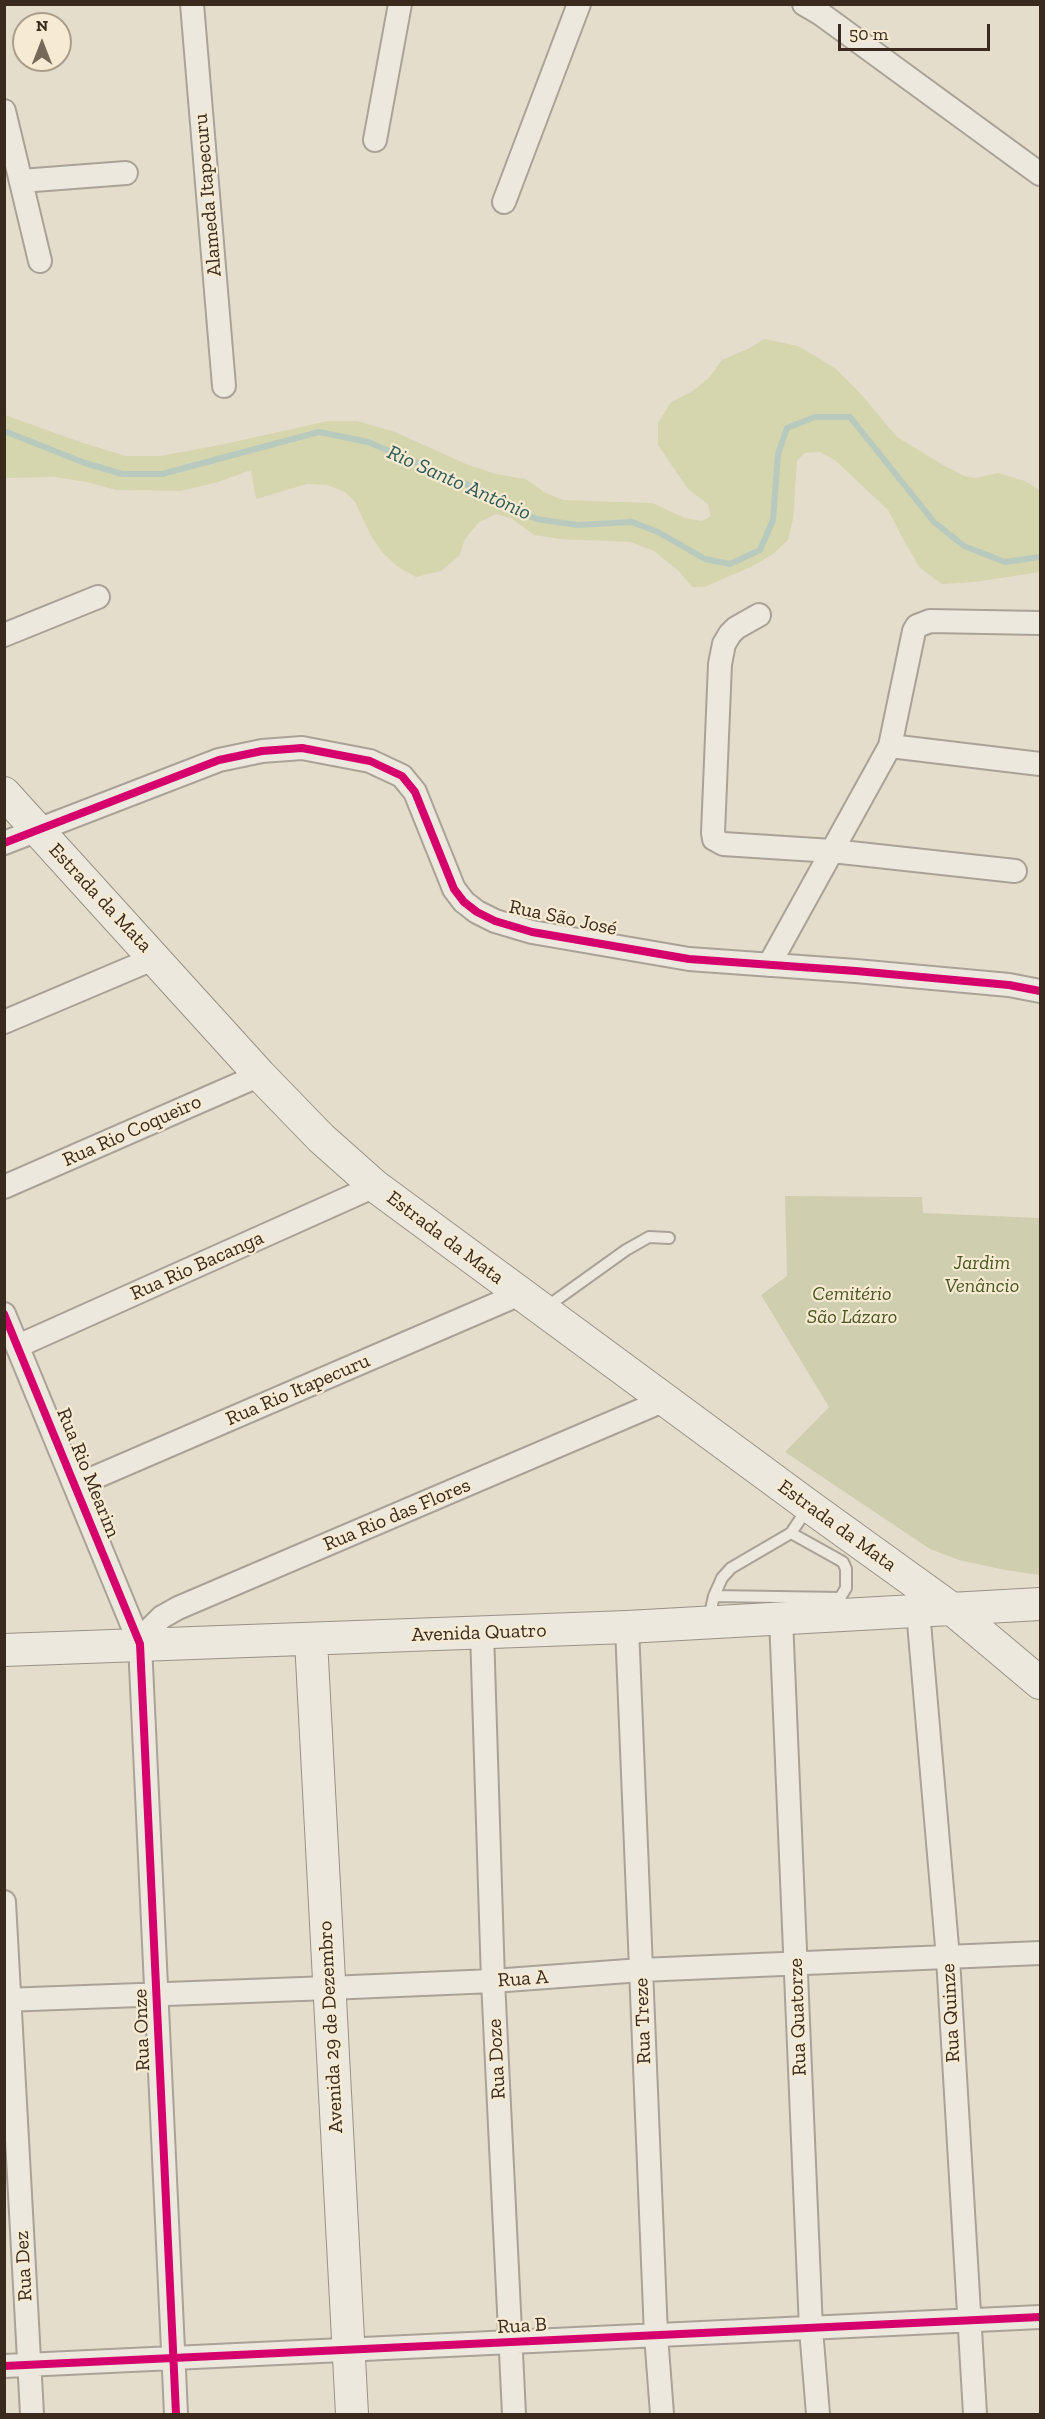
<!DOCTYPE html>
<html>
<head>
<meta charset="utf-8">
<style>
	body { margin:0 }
	#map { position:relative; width:1045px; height:2419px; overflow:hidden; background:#e4ddcc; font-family:"Zilla Slab",serif }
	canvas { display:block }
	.frame { position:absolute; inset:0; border:6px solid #392a1d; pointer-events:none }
	.north { position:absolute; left:12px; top:12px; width:60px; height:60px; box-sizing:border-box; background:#f6ebd2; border:2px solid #aa9e8a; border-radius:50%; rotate:0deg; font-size:16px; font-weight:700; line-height:24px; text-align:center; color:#392a1d }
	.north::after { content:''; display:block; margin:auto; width:21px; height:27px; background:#75695a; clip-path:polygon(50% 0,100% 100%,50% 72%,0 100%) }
	.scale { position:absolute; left:838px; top:24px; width:152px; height:27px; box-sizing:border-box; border:3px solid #392a1d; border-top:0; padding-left:8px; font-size:18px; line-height:21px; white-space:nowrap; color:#392a1d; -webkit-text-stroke:4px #f6ebd2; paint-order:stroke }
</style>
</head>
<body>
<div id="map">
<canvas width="1045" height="2419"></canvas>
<div class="frame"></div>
<div class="north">N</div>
<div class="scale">50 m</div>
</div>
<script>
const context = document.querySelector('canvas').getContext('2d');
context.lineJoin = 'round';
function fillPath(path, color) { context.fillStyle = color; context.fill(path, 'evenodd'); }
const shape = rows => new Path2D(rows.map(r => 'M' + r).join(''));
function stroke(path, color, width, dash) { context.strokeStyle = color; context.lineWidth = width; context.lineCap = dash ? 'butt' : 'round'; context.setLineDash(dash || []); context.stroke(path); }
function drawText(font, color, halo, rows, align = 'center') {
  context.font = font + ' "Zilla Slab",serif'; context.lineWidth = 4.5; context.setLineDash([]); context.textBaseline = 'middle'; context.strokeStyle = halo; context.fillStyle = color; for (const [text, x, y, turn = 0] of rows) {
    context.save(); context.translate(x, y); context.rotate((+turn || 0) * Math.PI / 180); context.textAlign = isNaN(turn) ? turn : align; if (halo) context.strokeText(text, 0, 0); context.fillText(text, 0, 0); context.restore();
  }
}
fillPath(shape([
	[764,339,798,346,835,368,860,393,897,437,943,465,964,476,976,478,998,473,1025,481,1040,490,1040,572,975,582,942,584,920,568,903,539,888,510,835,460,820,452,805,453,797,460,793,519,788,540,773,554,751,567,704,587,692,587,679,571,654,551,630,542,560,539,534,535,511,518,496,514,478,523,465,539,459,556,441,571,416,577,398,567,383,553,371,536,355,502,345,492,327,485,307,484,256,499,251,470,218,482,180,491,116,490,87,482,54,477,5,478,5,415,83,443,126,456,160,456,220,445,328,421,357,421,395,432,466,464,496,474,525,479,546,493,563,500,652,503,685,518,702,521,711,516,708,504,688,489,658,445,658,423,671,402,693,391,709,378,722,360,750,348]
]), '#d5d5ae');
fillPath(shape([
	[785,1196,922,1197,923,1213,1040,1218,1040,1575,1005,1570,959,1560,930,1549,785,1452,829,1407,761,1295,787,1276]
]), '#cfceae');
stroke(shape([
	[4,431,85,463,122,474,162,474,319,432,368,442,473,487,536,519,577,525,632,522,658,532,705,559,730,564,760,550,773,520,778,454,787,428,815,417,850,417,934,522,964,546,1005,562,1040,557]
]), '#b8cabe', 6);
const lane = shape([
	[545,1308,626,1250,649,1237,669,1238],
	[714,1596,840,1598,846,1588,846,1569,843,1562,791,1533],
	[709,1618,714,1596,722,1578,731,1568,791,1533,807,1509]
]);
const street = shape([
	[192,4,224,386],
	[804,4,821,14,1040,174],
	[4,111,40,261],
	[375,140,400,4],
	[21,181,126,173],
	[504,202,579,4],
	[759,615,736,628,730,634,724,644,720,664,713,833,714,839,723,844,832,851,1015,871],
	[4,635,98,597],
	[890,746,1040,764],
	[4,843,219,760,262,751,302,748,370,761,402,776,415,792,454,889,464,902,477,912,495,921,532,932,689,959,856,971,1009,985,1040,991],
	[769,965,890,746,914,631,917,626,930,621,1040,623],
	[4,1022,155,958],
	[4,1187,260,1075],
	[4,1314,140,1644,176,2414],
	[18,1346,375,1186],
	[75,1486,520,1294],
	[918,1611,948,1958,975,2414],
	[781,1619,811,2329,818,2414],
	[627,1627,656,2335,662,2414],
	[482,1632,493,1981,514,2414],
	[140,1644,151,1628,162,1617,178,1608,665,1400],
	[4,1902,32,2414],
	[4,2000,329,1988,493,1981,641,1970,1040,1953],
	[4,2366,1040,2317]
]);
const secondary = shape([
	[4,793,260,1075,321,1138,375,1186,809,1506,952,1609,1040,1683],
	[311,1640,352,2414],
	[4,1650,627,1627,1040,1604]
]);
stroke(lane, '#aaa296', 14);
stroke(street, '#aaa296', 26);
stroke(secondary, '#999185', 34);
stroke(lane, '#ece8de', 10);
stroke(street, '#ece8de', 22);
stroke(secondary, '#ece8de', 32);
stroke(shape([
	[4,843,219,760,262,751,302,748,370,761,402,776,415,792,454,889,464,902,477,912,495,921,532,932,689,959,856,971,1009,985,1040,991],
	[4,1314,140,1644,176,2414],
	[4,2366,1040,2317]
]), '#d6006c', 8);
drawText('20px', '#392a1d', '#f6ebd2', [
	["Alameda Itapecuru",208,195,-95],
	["Estrada da Mata",100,898,47],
	["Rua São José",563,918,12],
	["Rua Rio Coqueiro",132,1131,-24],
	["Estrada da Mata",445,1238,37],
	["Rua Rio Bacanga",197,1266,-24],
	["Rua Rio Itapecuru",298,1390,-23],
	["Rua Rio Mearim",88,1473,68],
	["Rua Rio das Flores",397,1515,-23],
	["Estrada da Mata",837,1526,36],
	["Avenida Quatro",479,1633,-2],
	["Rua A",523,1979,-4],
	["Rua Quinze",951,2013,-93],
	["Rua Quatorze",798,2017,-92],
	["Rua Treze",643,2021,-92],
	["Avenida 29 de Dezembro",331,2027,-93],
	["Rua Onze",142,2030,-92],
	["Rua Doze",497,2059,-93],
	["Rua Dez",24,2266,-93],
	["Rua B",522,2326,-3]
]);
drawText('italic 20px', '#4a5623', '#f6ebd2', [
	["Jardim",982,1263],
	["Venâncio",982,1286],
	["Cemitério",852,1294],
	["São Lázaro",852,1317]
]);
drawText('italic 21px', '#2c5955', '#f6ebd2', [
	["Rio Santo Antônio",459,483,24]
]);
</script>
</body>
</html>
